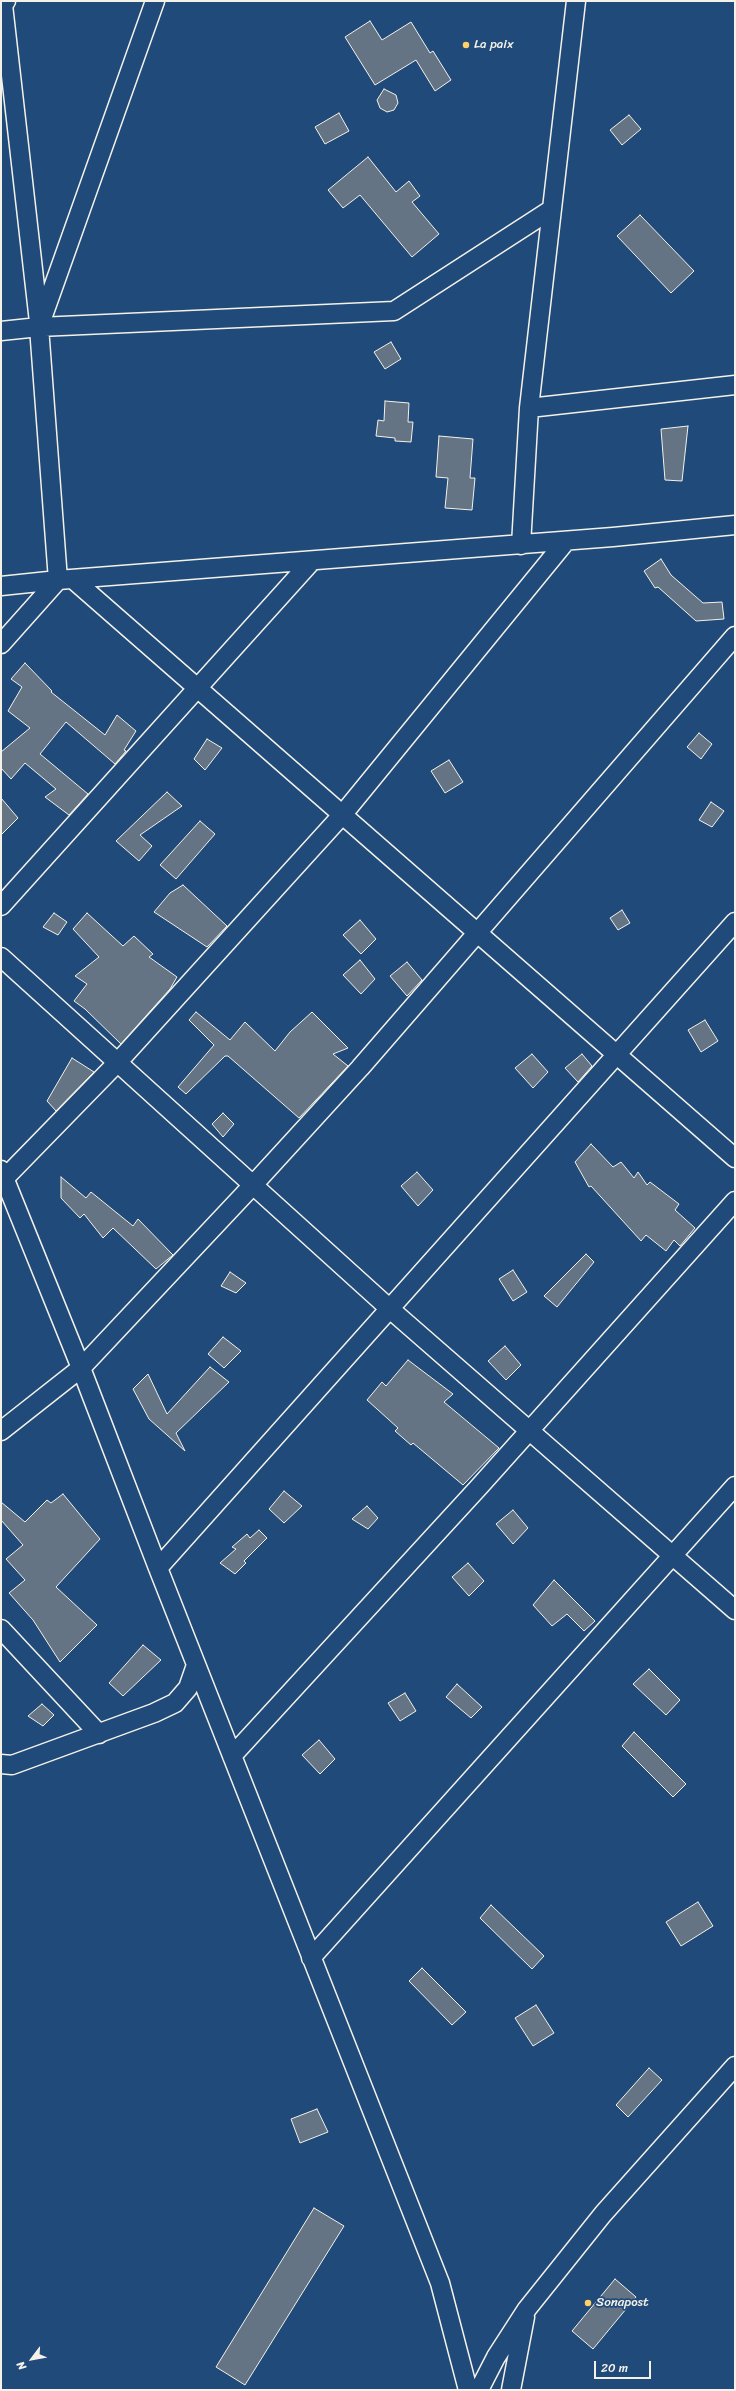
<!DOCTYPE html>
<html>
<head>
<meta charset="utf-8">
<style>
	body { margin:0 }
	#map { position:relative; width:736px; height:2391px; overflow:hidden; background:#1f4a7a; font-family:Sriracha,sans-serif }
	canvas { display:block }
	.frame { position:absolute; inset:0; border:2px solid #f4f1e8; pointer-events:none }
	.north { position:absolute; left:12px; top:2339px; width:40px; height:40px; -webkit-text-stroke:3px #1f4a7a; paint-order:stroke; rotate:238deg; font-size:11px; font-weight:700; line-height:16px; text-align:center; color:#f4f1e8 }
	.north::after { content:''; display:block; margin:auto; width:14px; height:18px; background:#f4f1e8; clip-path:polygon(50% 0,100% 100%,50% 72%,0 100%) }
	.scale { position:absolute; left:594px; top:2361px; width:57px; height:18px; box-sizing:border-box; border:2px solid #f4f1e8; border-top:0; padding-left:5px; font-size:12px; line-height:14px; white-space:nowrap; color:#f4f1e8; -webkit-text-stroke:3px #1f4a7a; paint-order:stroke }
</style>
</head>
<body>
<div id="map">
<canvas width="736" height="2391"></canvas>
<div class="frame"></div>
<div class="north">N</div>
<div class="scale">20 m</div>
</div>
<script>
const context = document.querySelector('canvas').getContext('2d');
context.lineJoin = 'round';
function fillPath(path, color) { context.fillStyle = color; context.fill(path, 'evenodd'); }
const shape = rows => new Path2D(rows.map(r => 'M' + r).join(''));
function stroke(path, color, width, dash) { context.strokeStyle = color; context.lineWidth = width; context.lineCap = dash ? 'butt' : 'round'; context.setLineDash(dash || []); context.stroke(path); }
function drawText(font, color, halo, rows, align = 'center') {
  context.font = font + ' Sriracha,sans-serif'; context.lineWidth = 3.5; context.setLineDash([]); context.textBaseline = 'middle'; context.strokeStyle = halo; context.fillStyle = color; for (const [text, x, y, turn = 0] of rows) {
    context.save(); context.translate(x, y); context.rotate((+turn || 0) * Math.PI / 180); context.textAlign = isNaN(turn) ? turn : align; if (halo) context.strokeText(text, 0, 0); context.fillText(text, 0, 0); context.restore();
  }
}
const building = shape([
	[370,21,382,40,411,22,430,53,433,51,451,80,435,91,416,60,375,85,345,37,370,21],
	[384,89,396,95,398,103,394,110,387,112,380,108,377,100,384,89],
	[339,113,349,131,325,144,315,127,339,113],
	[629,115,641,129,622,145,610,130,629,115],
	[368,157,396,192,409,181,420,196,412,202,439,234,412,257,360,195,343,208,328,190,368,157],
	[640,215,694,271,671,293,617,236,640,215],
	[391,342,401,359,385,369,374,352,391,342],
	[385,401,409,403,408,422,413,422,411,442,395,441,395,438,376,436,378,420,384,421,385,401],
	[688,426,682,481,665,480,661,429,688,426],
	[439,436,473,439,470,478,475,478,472,510,445,508,448,478,436,477,439,436],
	[661,559,671,575,703,603,722,602,724,619,696,621,658,587,655,588,644,571,661,559],
	[25,663,52,691,51,692,105,735,117,715,136,731,124,750,126,751,115,764,66,722,40,754,88,794,69,815,45,797,56,789,25,763,11,779,1,768,1,752,30,728,8,711,22,687,11,679,25,663],
	[699,733,712,744,701,759,687,747,699,733],
	[207,739,222,748,205,770,194,759,207,739],
	[449,760,463,782,445,793,431,771,449,760],
	[167,792,182,806,140,835,152,846,139,861,116,841,167,792],
	[1,798,18,818,1,835,1,798],
	[711,802,724,811,712,827,699,820,711,802],
	[200,821,215,834,176,879,160,865,200,821],
	[183,885,227,926,207,947,154,912,170,893,183,885],
	[622,910,630,923,618,930,610,918,622,910],
	[54,913,67,922,58,935,43,927,54,913],
	[87,913,123,946,134,936,153,954,149,957,177,977,170,989,121,1044,85,1009,74,1001,87,984,75,976,99,957,73,929,87,913],
	[360,920,376,939,361,954,343,935,360,920],
	[360,960,375,979,361,994,343,975,360,960],
	[407,962,422,980,407,996,390,976,407,962],
	[196,1012,230,1040,245,1022,275,1051,290,1032,312,1012,348,1048,333,1054,348,1066,299,1118,228,1056,225,1056,186,1094,178,1087,214,1045,189,1020,196,1012],
	[705,1020,718,1041,701,1052,688,1030,705,1020],
	[532,1054,548,1072,533,1088,515,1068,532,1054],
	[582,1054,592,1066,578,1082,565,1068,582,1054],
	[72,1058,94,1072,56,1111,47,1101,72,1058],
	[223,1113,234,1124,223,1137,212,1124,223,1113],
	[591,1144,613,1167,621,1162,634,1178,638,1172,647,1185,650,1182,679,1204,675,1210,695,1228,680,1246,674,1240,666,1251,646,1235,641,1241,591,1186,589,1187,575,1162,591,1144],
	[417,1172,433,1190,418,1206,401,1186,417,1172],
	[61,1177,86,1198,91,1192,133,1226,138,1219,173,1255,156,1269,113,1228,103,1238,84,1214,80,1218,61,1198,61,1177],
	[586,1254,594,1262,557,1307,544,1296,586,1254],
	[513,1270,527,1292,513,1301,499,1279,513,1270],
	[230,1272,246,1283,236,1293,221,1286,230,1272],
	[223,1337,241,1351,224,1368,208,1354,223,1337],
	[505,1346,521,1365,506,1380,488,1361,505,1346],
	[408,1360,453,1394,444,1402,499,1448,463,1485,413,1443,411,1445,395,1431,398,1428,367,1400,382,1382,386,1386,408,1360],
	[210,1367,229,1382,176,1433,185,1451,149,1419,133,1389,148,1374,167,1414,210,1367],
	[284,1491,302,1506,284,1523,269,1509,284,1491],
	[63,1494,100,1539,56,1587,97,1625,60,1662,33,1620,9,1593,25,1580,6,1559,23,1545,1,1520,1,1502,25,1522,47,1500,51,1503,63,1494],
	[367,1506,378,1518,368,1529,352,1519,367,1506],
	[513,1510,528,1528,513,1544,496,1524,513,1510],
	[259,1530,267,1538,244,1561,246,1563,235,1574,220,1563,236,1549,232,1547,247,1534,250,1538,259,1530],
	[468,1563,484,1581,469,1596,452,1577,468,1563],
	[554,1580,595,1621,584,1631,567,1614,552,1626,533,1605,554,1580],
	[143,1645,161,1660,123,1696,109,1683,143,1645],
	[649,1669,680,1700,666,1715,633,1684,649,1669],
	[457,1684,482,1707,471,1718,446,1697,457,1684],
	[405,1693,416,1711,400,1721,388,1703,405,1693],
	[42,1704,54,1715,43,1726,28,1716,42,1704],
	[634,1732,686,1784,673,1797,622,1746,634,1732],
	[319,1740,335,1759,320,1774,302,1755,319,1740],
	[698,1902,713,1926,681,1946,666,1922,698,1902],
	[491,1905,544,1956,532,1969,480,1918,491,1905],
	[422,1968,466,2012,452,2025,409,1981,422,1968],
	[536,2005,554,2033,533,2046,515,2018,536,2005],
	[649,2068,662,2080,628,2117,616,2105,649,2068],
	[317,2109,328,2132,300,2143,291,2119,317,2109],
	[314,2208,344,2226,245,2385,216,2367,314,2208],
	[615,2279,636,2297,593,2349,572,2331,615,2279]
]);
fillPath(building, '#647484');
stroke(building, '#f4f1e8', 1);
const minor = shape([
	[6,1,3,5,39,322],
	[39,327,155,1],
	[1,331,39,327],
	[529,408,735,385],
	[521,545,529,408,576,1],
	[75,581,735,1158],
	[1,586,58,580,39,327,394,311,552,209],
	[1,644,58,580,613,537,735,525],
	[1,906,311,562],
	[1,957,390,1309,735,1610],
	[1,1170,81,1368,158,1568,440,2283,468,2390],
	[1,1182,118,1062,343,814,566,541],
	[1,1431,81,1368,253,1185,360,1068,735,636],
	[158,1568,735,922],
	[1,1629,99,1734],
	[232,1756,478,1488,735,1201],
	[1,1764,12,1765,154,1713,175,1703,188,1688,196,1665],
	[311,1958,735,1486],
	[479,2390,496,2357,527,2309,603,2214,735,2066],
	[511,2390,525,2317]
]);
stroke(minor, '#f4f1e8', 21);
stroke(minor, '#1f4a7a', 18);
for (const [x, y, r, color] of [
	[466,45,4,"#ffd166"],
	[588,2303,4,"#ffd166"]
]) { const dot = new Path2D(); dot.arc(x, y, r, 0, 2 * Math.PI); context.fillStyle = color; context.fill(dot); stroke(dot, '#1f4a7a', 1.5); }
drawText('13px', '#f4f1e8', '#1f4a7a', [
	["La paix",474,45],
	["Sonapost",596,2303]
], 'left');
</script>
</body>
</html>
